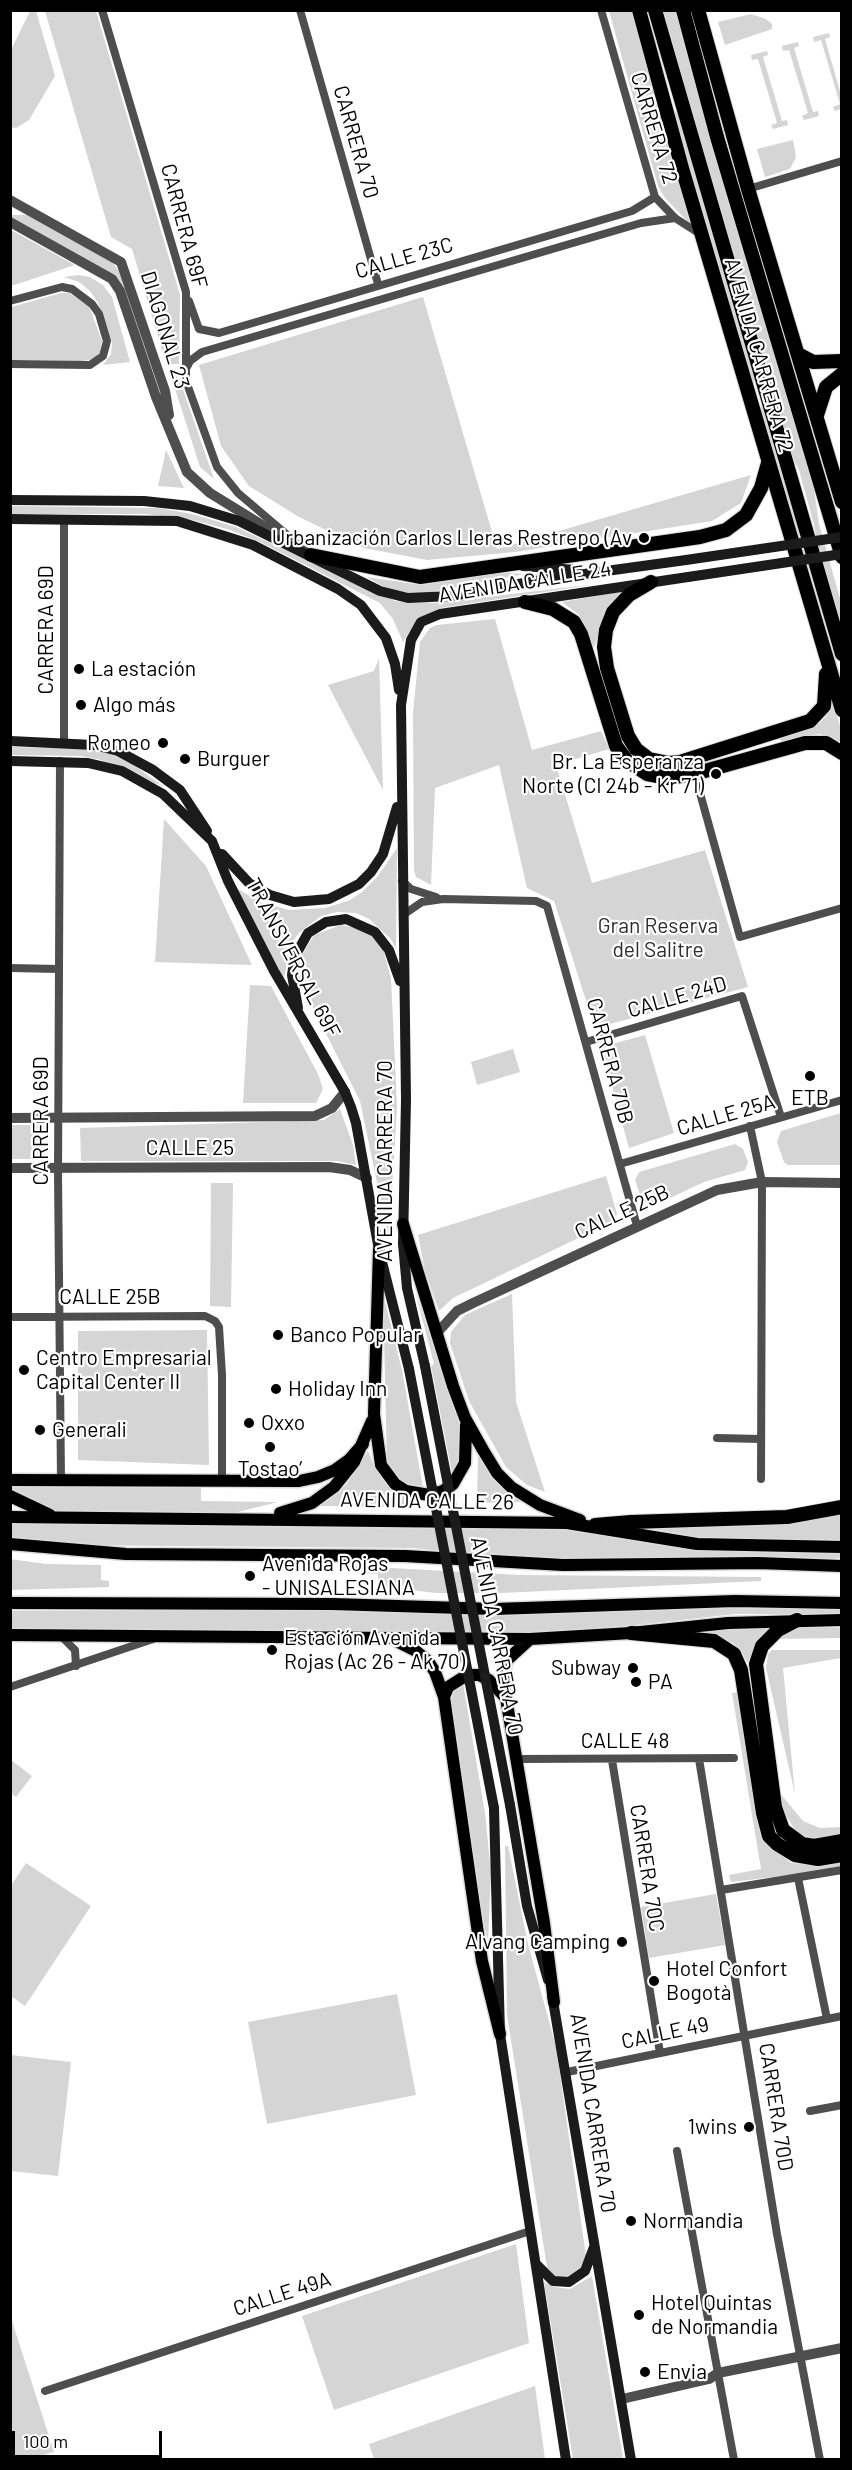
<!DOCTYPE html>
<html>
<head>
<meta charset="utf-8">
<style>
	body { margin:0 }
	#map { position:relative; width:852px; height:2470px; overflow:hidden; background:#fff; font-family:Barlow,sans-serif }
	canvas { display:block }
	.frame { position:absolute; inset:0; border:12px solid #000; pointer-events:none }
	.scale { position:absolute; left:12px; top:2431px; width:150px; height:27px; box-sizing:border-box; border:3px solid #000; border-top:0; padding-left:8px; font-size:18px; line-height:21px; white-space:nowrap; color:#000; -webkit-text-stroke:4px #fff; paint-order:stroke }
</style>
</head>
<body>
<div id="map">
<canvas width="852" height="2470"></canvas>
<div class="frame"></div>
<div class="scale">100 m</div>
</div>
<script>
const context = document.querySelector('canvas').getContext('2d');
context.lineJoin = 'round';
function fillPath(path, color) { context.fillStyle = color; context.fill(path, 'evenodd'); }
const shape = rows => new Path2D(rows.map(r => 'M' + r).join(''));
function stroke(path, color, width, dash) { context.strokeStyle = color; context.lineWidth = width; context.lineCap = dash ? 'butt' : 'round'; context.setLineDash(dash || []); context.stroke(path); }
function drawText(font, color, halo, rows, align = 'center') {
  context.font = font + ' Barlow,sans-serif'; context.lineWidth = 4.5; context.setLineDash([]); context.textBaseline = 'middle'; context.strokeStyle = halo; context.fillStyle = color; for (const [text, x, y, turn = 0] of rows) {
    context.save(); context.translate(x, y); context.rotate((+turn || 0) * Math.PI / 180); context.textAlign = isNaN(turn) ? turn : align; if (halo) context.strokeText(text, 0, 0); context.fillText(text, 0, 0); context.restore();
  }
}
fillPath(shape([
	[30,11,36,11,55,76,29,120,16,128,11,127,11,50],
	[45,11,96,11,180,295,179,364,166,364,132,249,111,237],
	[609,11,633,11,690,224,665,198,658,186],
	[662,11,678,11,812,475,819,524,841,602,841,636,823,577,814,525,799,470,789,452],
	[689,11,694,11,841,524,841,539],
	[751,14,766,19,772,24,772,29,725,45,718,22],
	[829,33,830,37,825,39,841,95,841,109,835,111,833,107,840,104,821,40,814,42,813,37],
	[798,42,799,46,794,48,813,112,818,111,819,116,804,120,802,116,808,113,789,50,783,51,782,46],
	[767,51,768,55,763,57,782,121,787,120,788,125,773,129,771,125,777,123,758,59,752,60,751,55],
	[673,109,680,117,755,374,753,386],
	[793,140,796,157,790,169,765,177,757,149],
	[11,215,27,215,112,262,119,271,133,308,119,282,11,218],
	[11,230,75,265,11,286],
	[78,275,90,277,103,285,112,297,130,362,103,365,111,354,112,343,98,303,90,291,79,282,64,277],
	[61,293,69,293,89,306,102,341,100,352,94,359,81,361,11,360,11,307],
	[423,297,497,549,751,475,741,503,712,521,515,552,427,560,364,548,299,517,249,486,221,446,199,365],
	[177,372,214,479,200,467,170,373],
	[763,399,841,677,841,692,760,413],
	[166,450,184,488,158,486],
	[11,506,158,508,192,514,236,527,395,601,434,603,597,584,441,608,417,620,403,642,393,619,380,603,260,542,230,530,193,520,145,514,11,514],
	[498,572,525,574,427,593,412,594,384,587,367,577,421,585],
	[624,591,605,612,594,648,579,615,562,602],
	[495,619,532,750,601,731,609,749,556,765,592,883,705,850,748,987,595,1028,554,901,527,888,499,765,435,788,431,885,416,877,414,871,413,713,420,642,430,628,437,625],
	[379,658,383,790,328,685,374,671],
	[833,702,841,729,841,742,819,734,782,743,780,738,820,723,831,710],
	[11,747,89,749,113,755,135,766,164,787,101,760,81,756,11,755],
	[164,819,206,866,252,965,155,962],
	[397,848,396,949,391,939,369,919,356,913,337,912,321,916,299,933,290,945,284,979,236,888,260,902,289,910,325,908,348,901,361,893,378,876],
	[341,925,356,928,371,935,383,949,391,979,397,1107,389,1240,360,1101,298,978,299,960,314,935],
	[250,985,271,986,318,1074,323,1089,316,1103,243,1103],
	[645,1035,674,1133,629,1148,601,1047],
	[513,1049,520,1072,477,1085,471,1062],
	[340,1109,353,1145,356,1165,337,1161,81,1161,80,1128,324,1120],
	[841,1113,841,1165,788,1165,784,1162,777,1142,781,1131],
	[11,1125,39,1125,40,1159,11,1159],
	[735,1144,743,1149,748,1162,745,1170,704,1182,653,1206,642,1201,635,1180,639,1172],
	[606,1176,617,1214,614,1221,453,1298,439,1311,425,1271,418,1235],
	[211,1183,233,1183,231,1307,210,1306],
	[415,1291,460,1426,463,1451,453,1478,431,1366,434,1364],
	[383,1293,402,1370,423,1488,403,1482,387,1465],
	[512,1294,516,1402,545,1492,527,1485,506,1467,469,1401,450,1343,451,1332,465,1315],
	[207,1330,209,1465,78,1460,78,1331],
	[368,1451,376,1470,387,1486,421,1507,320,1506,346,1485],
	[478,1453,502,1487,522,1502,477,1503],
	[11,1486,201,1487,201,1501,278,1502,238,1512,56,1513,11,1492],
	[841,1514,841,1540,696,1537,627,1524,789,1524],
	[11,1523,541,1528,609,1534,696,1550,841,1554,842,1558,505,1558,414,1548,57,1545,11,1539],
	[10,1559,46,1564,101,1565,101,1580,109,1581,109,1587,11,1590],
	[355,1566,520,1575,761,1577,761,1581,501,1593,436,1593,378,1586,378,1574,355,1572],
	[724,1606,842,1607,841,1614,735,1614,590,1630,507,1633,11,1629,11,1611,354,1611,433,1614],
	[796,1627,841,1628,841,1638,774,1639],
	[739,1628,774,1628,759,1641,747,1663,743,1654,733,1643,716,1636,698,1633],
	[772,1650,841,1650,841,1658,783,1668,795,1794,766,1668,768,1654],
	[463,1683,485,1813,491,1872,488,1942,478,1897,451,1711,453,1689],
	[739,1692,774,1849,791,1863,808,1864,841,1858,841,1866,800,1874,731,1882,729,1875,761,1869,732,1693],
	[11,1760,32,1776,16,1797,11,1793],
	[779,1792,803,1821,820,1828,841,1827,841,1835,815,1840,797,1833,782,1809],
	[505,1846,508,1846,528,1944,556,2047,586,2256,580,2270,564,2279,554,2276,547,2267,507,2015],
	[26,1863,91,1906,25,2006,11,1996,10,1887],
	[716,1894,725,1945,649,1958,641,1907],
	[397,1994,416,2095,267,2124,248,2022],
	[11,2055,71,2062,58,2176,11,2171],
	[516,2244,529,2343,334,2410,302,2316],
	[592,2276,623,2459,573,2459,544,2282,554,2287,570,2289],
	[11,2318,54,2452,28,2459,11,2459],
	[535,2386,545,2459,374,2459,369,2444]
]), '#d5d5d5');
const primary = shape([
	[403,1224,453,1386,465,1418,483,1450,497,1473,511,1487,540,1505,580,1520],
	[379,1250,374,1414,381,1465,395,1484,406,1491,429,1495,443,1491,453,1484,465,1463,466,1425],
	[10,1480,299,1481,318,1477,335,1470,349,1460,363,1444],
	[10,1496,50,1515],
	[280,1513,312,1503,334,1487,354,1462,372,1421],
	[10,1517,567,1523,697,1544,842,1547],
	[10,1544,126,1554,405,1556,563,1565,758,1563,842,1566],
	[10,1603,332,1604,494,1609,735,1601,842,1603],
	[10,1635,530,1639,631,1633,728,1623,842,1620],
	[530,1639,507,1660,503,1680,544,1923,554,2002],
	[398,1642,416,1651,428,1661,435,1672,444,1697,482,1961,500,2034],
	[444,1697,448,1687,467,1675,479,1675,489,1680,505,1697]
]);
const trunk = shape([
	[639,10,682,168,842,710],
	[655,10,842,654],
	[683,10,717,137,842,557],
	[698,10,748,189,842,502],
	[798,354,813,362,842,361],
	[817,415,826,387,842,374],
	[311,555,420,577,700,537,726,530,746,515,761,488,768,463],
	[651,582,629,595,613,612,606,630,604,647,607,668,628,736,636,749,649,759,669,763,680,762,810,721,824,706,826,674],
	[525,602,553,609,574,622,581,634,616,746,627,761,647,774,668,778,694,774,805,743,826,743,842,753],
	[595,1525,631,1522,787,1517,842,1507],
	[797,1620,778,1630,762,1646,756,1664,775,1807,783,1830,802,1844,814,1846,842,1841],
	[631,1633,714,1641,734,1654,741,1670,763,1813,769,1836,777,1844,795,1855,818,1859,842,1855]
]);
stroke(primary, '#dbdbdb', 15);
stroke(trunk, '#dbdbdb', 16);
stroke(shape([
	[102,10,186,292,186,381,217,467,238,493,305,550],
	[300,10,378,284],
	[601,10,655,197,675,218,700,234],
	[748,189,842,161],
	[10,301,62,287,72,289,92,304,99,314,107,341,103,356,90,365,10,364],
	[189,301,199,329,219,333,632,211,655,197],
	[187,367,190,361,202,352,641,223,675,218],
	[64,742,64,519],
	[60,761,58,1174,61,1480],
	[698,786,740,937,842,908],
	[402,881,411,889,436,897],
	[403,915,422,902,443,899,536,901,547,906,637,1226],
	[10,968,59,969],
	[586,1042,742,996,781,1117],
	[750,1126,762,1182,761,1479],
	[620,1164,842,1100],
	[10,1317,205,1316,215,1321,219,1327,222,1375,222,1480],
	[717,1438,761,1439],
	[62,1637,75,1650,76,1666],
	[10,1687,153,1639],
	[517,1759,734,1758],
	[699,1759,777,2234,820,2460],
	[612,1760,660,2053],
	[798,1878,827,2019],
	[721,1890,842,1870],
	[567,2072,842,2016],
	[810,2111,842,2105],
	[677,2151,734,2460],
	[45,2391,530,2231]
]), '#4e4e4e', 8);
stroke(shape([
	[10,200,121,262,165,391,169,415],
	[10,222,112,279,120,291,156,397,187,472,210,493,288,541],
	[10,1118,315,1116,332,1108,345,1092],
	[10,1168,329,1167,350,1170,367,1178],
	[436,1334,457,1311,473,1303,717,1190,762,1182,842,1183],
	[622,2399,709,2379,718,2373,842,2348]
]), '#4e4e4e', 10);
stroke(shape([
	[10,500,144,501,190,506,239,521,380,591,408,598,452,596,541,580,686,560],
	[10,519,177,521,253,545,338,589,361,605,386,638,395,664,399,690],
	[523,566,576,570],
	[10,741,94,745,118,751,153,770,180,790,207,831],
	[10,761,88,763,122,771,163,794,212,841,228,881,274,971,345,1092,351,1107,356,1123,379,1250,409,1369],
	[222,854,249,883,270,895,294,902,329,899,359,884,371,872,383,854,397,807],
	[298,1008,292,975,295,956,308,933,326,922,346,919,375,932,389,950,400,981],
	[425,1366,407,1288,403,1244,406,1100,401,705,411,640,421,622,440,614,688,577],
	[510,1805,527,1906,548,1980],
	[494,1808,500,2034,566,2460],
	[552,1995,631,2460],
	[536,2264,553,2281,569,2282,585,2271,594,2247]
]), '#1b1b1b', 10);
stroke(primary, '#000', 12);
stroke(trunk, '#000', 14);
stroke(shape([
	[686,560,842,537],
	[688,577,842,554],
	[425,1366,510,1805],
	[409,1369,494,1808]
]), '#1b1b1b', 10);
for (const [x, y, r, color] of [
	[644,538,6,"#000"],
	[79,669,6,"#000"],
	[81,705,6,"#000"],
	[163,743,6,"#000"],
	[185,759,6,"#000"],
	[716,774,6,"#000"],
	[810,1076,6,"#000"],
	[278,1335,6,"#000"],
	[24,1370,6,"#000"],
	[276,1389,6,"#000"],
	[249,1423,6,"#000"],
	[40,1430,6,"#000"],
	[270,1447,6,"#000"],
	[250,1576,6,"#000"],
	[272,1650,6,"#000"],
	[633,1668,6,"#000"],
	[636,1682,6,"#000"],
	[622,1942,6,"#000"],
	[654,1981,6,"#000"],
	[749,2127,6,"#000"],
	[631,2221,6,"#000"],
	[639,2315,6,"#000"],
	[645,2372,6,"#000"]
]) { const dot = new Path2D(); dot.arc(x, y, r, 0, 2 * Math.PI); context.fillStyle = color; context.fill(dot); stroke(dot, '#fff', 2); }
drawText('21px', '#000', '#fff', [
	["CARRERA 72",654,128,73],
	["CARRERA 70",356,142,74],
	["CARRERA 69F",184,226,75],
	["CALLE 23C",404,258,-16],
	["DIAGONAL 23",165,330,73],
	["AVENIDA CARRERA 72",759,355,74],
	["AVENIDA CALLE 24",525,582,-9],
	["CARRERA 69D",46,630,-90],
	["TRANSVERSAL 69F",293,958,62],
	["CALLE 24D",677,997,-16],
	["CARRERA 70B",610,1061,75],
	["CALLE 25A",726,1115,-16],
	["CARRERA 69D",41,1121,-90],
	["CALLE 25",190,1148],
	["AVENIDA CARRERA 70",385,1161,-90],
	["CALLE 25B",622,1212,-25],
	["CALLE 25B",110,1297],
	["AVENIDA CALLE 26",427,1501,1],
	["AVENIDA CARRERA 70",497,1636,79],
	["CALLE 48",625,1741],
	["CARRERA 70C",647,1868,81],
	["CALLE 49",665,2033,-12],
	["CARRERA 70D",776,2107,81],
	["AVENIDA CARRERA 70",593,2113,81],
	["CALLE 49A",282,2294,-18]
]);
drawText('21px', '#000', '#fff', [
	["Urbanización Carlos Lleras Restrepo (Av",632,538,"right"],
	["La estación",91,669],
	["Algo más",93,705],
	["Romeo",151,743,"right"],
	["Burguer",197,759],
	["Br. La Esperanza",704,762,"right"],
	["Norte (Cl 24b - Kr 71)",704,786,"right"],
	["ETB",810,1098,"center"],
	["Banco Popular",290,1335],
	["Centro Empresarial",36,1358],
	["Capital Center II",36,1382],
	["Holiday Inn",288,1389],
	["Oxxo",261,1423],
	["Generali",52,1430],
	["Tostao’",270,1469,"center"],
	["Avenida Rojas",262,1564],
	["- UNISALESIANA",262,1588],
	["Estación Avenida",284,1638],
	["Rojas (Ac 26 - Ak 70)",284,1662],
	["Subway",621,1668,"right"],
	["PA",648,1682],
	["Alvang Camping",610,1942,"right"],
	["Hotel Confort",666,1969],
	["Bogotà",666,1993],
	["1wins",737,2127,"right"],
	["Normandia",643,2221],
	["Hotel Quintas",651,2303],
	["de Normandia",651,2327],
	["Envia",657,2372]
], 'left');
drawText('21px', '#2c2c2c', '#fff', [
	["Gran Reserva",658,926],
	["del Salitre",658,950]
]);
</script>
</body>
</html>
